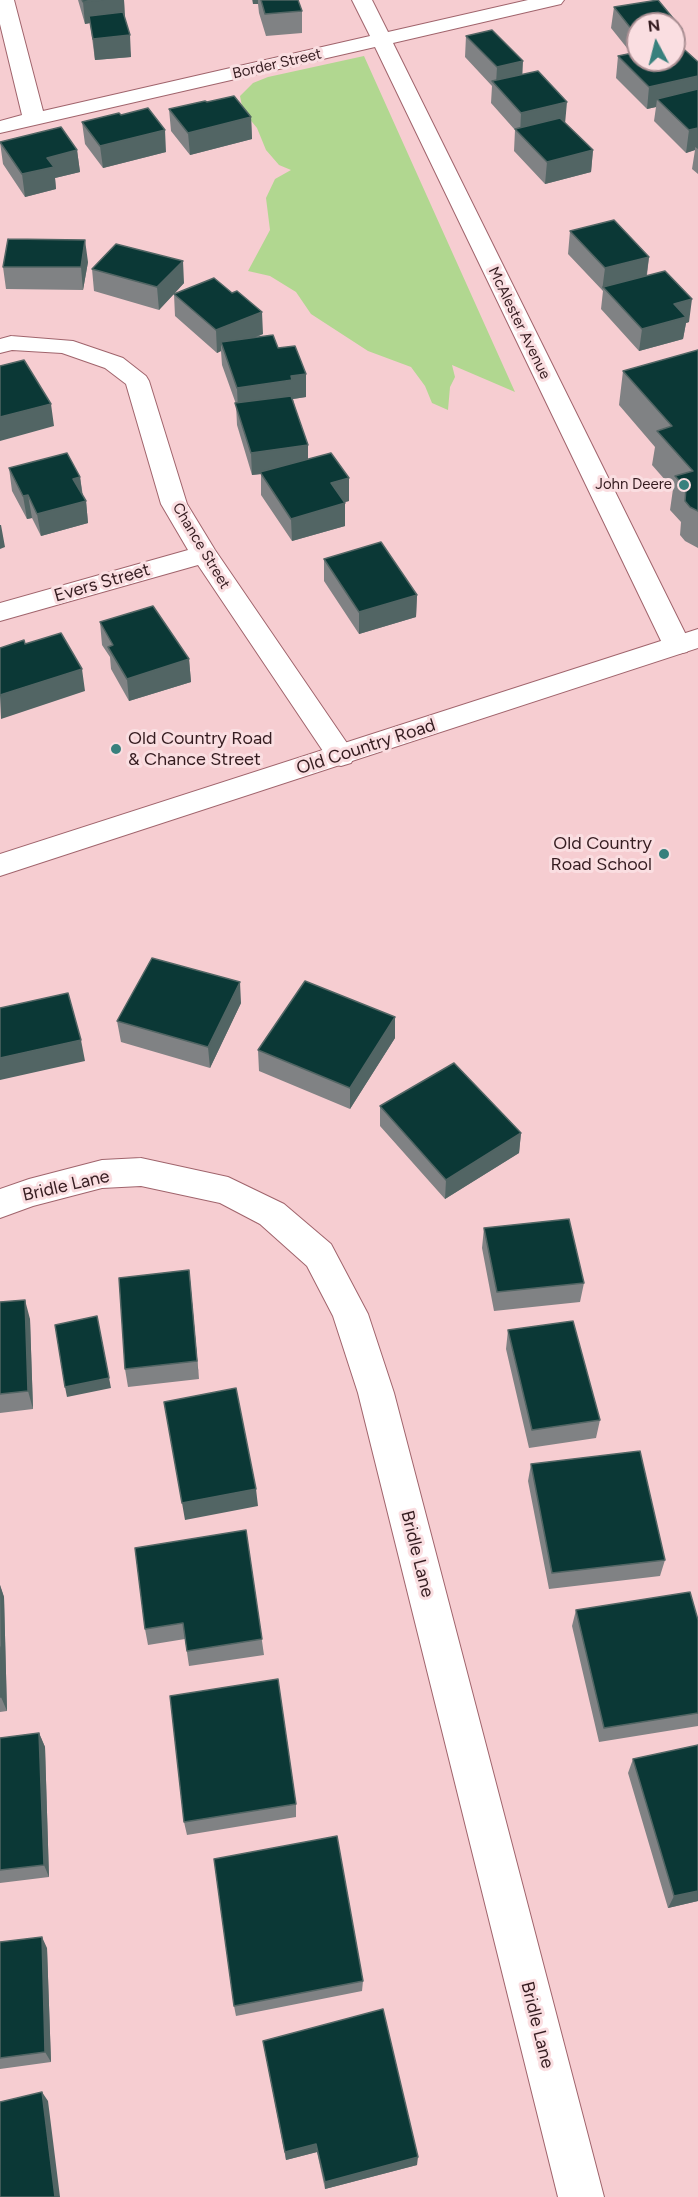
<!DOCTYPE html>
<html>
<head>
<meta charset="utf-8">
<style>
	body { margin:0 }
	#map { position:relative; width:698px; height:2197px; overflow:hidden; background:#f6cdd1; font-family:Figtree,sans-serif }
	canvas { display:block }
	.north { position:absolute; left:626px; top:12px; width:60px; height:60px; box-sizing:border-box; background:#fadee1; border:2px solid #ab9094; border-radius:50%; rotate:353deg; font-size:16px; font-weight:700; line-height:24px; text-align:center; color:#351c20 }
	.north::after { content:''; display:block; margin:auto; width:21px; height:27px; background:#38807d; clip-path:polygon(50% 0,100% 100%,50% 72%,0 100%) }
</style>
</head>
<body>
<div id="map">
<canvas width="698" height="2197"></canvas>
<div class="north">N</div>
</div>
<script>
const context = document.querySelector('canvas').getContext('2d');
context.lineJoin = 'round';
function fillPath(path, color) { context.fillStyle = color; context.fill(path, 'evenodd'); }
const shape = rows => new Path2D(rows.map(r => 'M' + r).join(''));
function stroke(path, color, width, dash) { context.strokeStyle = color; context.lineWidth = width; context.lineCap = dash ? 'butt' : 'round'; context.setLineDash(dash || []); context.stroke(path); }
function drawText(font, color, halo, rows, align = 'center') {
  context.font = font + ' Figtree,sans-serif'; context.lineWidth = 6; context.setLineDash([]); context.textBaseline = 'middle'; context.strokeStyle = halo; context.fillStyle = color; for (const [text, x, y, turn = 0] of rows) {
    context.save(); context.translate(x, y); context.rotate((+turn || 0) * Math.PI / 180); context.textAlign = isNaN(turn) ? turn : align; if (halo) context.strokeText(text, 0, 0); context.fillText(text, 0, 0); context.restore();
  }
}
fillPath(shape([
	[364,56,515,392,452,365,455,377,450,387,448,410,432,403,425,386,411,367,368,351,311,314,296,292,270,276,248,271,270,230,266,198,275,179,291,170,279,165,266,150,257,128,243,111,240,96,253,83,268,77]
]), '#b1d790');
const minor = shape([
	[0,0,14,0,43,111,370,36,352,0,372,0,388,32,528,0,564,0,561,4,393,43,691,645,687,652,677,654,667,652,663,645,375,47,0,133,0,121,22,115,0,24,0,0],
	[11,336,73,341,123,358,146,376,149,381,187,504,215,550,351,749,355,756,351,763,341,766,331,763,198,565,0,621,0,603,188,550,161,504,126,384,105,368,62,353,12,350,0,353,0,339,11,336],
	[141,1158,228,1177,284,1204,331,1244,368,1314,394,1393,604,2197,558,2197,358,1393,333,1316,307,1266,260,1224,220,1203,141,1186,102,1188,33,1206,0,1218,0,1189,29,1179,102,1160,141,1158]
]);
const primary = shape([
	[698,629,698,648,0,876,0,854,698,629]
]);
stroke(minor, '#a0646c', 2);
stroke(primary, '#a0646c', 2);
fillPath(minor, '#fff');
fillPath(primary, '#fff');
fillPath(shape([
	[78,0,124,0,125,19,131,57,95,60,90,23,85,24],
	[252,0,298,0,302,11,302,33,266,36,259,13,258,4,253,4],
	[614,7,682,29,680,45,698,62,698,174,692,169,695,150,686,153,654,121,656,107,647,109,616,78,618,56,631,53,611,28],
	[466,36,522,74,565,123,593,150,591,172,545,184,514,151,515,130,491,103,492,86,465,57],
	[169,109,251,117,252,139,190,155,171,131],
	[82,122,166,152,103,168,85,144],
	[0,142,77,150,80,172,55,178,56,189,25,197,3,164],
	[570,231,649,257,647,275,689,322,686,323,683,339,639,351,601,309,603,291,568,254],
	[88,262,83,290,6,289,3,267],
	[92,269,184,283,175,293,263,334,255,338,278,348,306,374,306,397,293,399,308,459,349,501,344,502,345,503,345,526,292,541,261,495,261,474,252,475,237,425,236,404,222,365,221,351,217,353,175,316,174,294,159,310,94,291],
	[698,350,698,548,685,541,680,535,681,522,670,510,673,489,652,465,655,447,619,405,623,371],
	[9,468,80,477,83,496,86,501,88,523,41,536,32,518,27,519,12,491],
	[324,559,417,595,416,617,359,634,324,581],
	[100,622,189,659,191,682,129,701,111,669,110,657,102,645],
	[241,1003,210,1068,121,1042,117,1021],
	[395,1017,395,1038,350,1109,259,1071,258,1050],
	[380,1106,521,1133,519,1153,445,1199,380,1126],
	[484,1228,584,1283,580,1302,494,1311,482,1248],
	[189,1270,199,1379,128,1387,125,1369],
	[0,1302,30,1319,33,1409,0,1413],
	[508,1330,600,1420,596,1438,529,1448,506,1349],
	[531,1464,665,1560,660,1576,549,1589,528,1481],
	[246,1530,264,1655,189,1666,185,1639,148,1645,145,1629],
	[0,1585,4,1597,7,1711,0,1712],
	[576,1610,698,1620,698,1726,599,1742,572,1626],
	[39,1733,45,1747,49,1877,0,1883,0,1738],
	[698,1745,698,1901,668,1908,628,1773,633,1759],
	[296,1804,296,1817,187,1835,184,1822],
	[0,1942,47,1948,51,2062,0,2069],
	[363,1981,362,1991,236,2016,234,2006],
	[263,2041,417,2165,325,2189,317,2152,286,2160]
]), '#808284');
fillPath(shape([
	[103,0,124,0,125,20,89,16,90,23,85,24,83,2],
	[253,0,258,0,258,4,253,4],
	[682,29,679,51,674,51,674,30],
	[130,35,131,57,95,60,93,39],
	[637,36,638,57,635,58],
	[523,61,522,83,496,84,497,67],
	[698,76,698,97,657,99,656,107,647,109,649,87],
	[567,102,565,124,520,135,521,113],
	[251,117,252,139,190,155,188,133],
	[698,128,698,149,695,147,695,150,686,153,689,130],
	[165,130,166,152,103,168,100,146],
	[77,150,80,172,55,178,56,189,25,197,22,174,47,158],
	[593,150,591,172,545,184,547,162],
	[85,240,88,262,83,290,81,267],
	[649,257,646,279,603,287,602,291,605,268],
	[183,261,184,283,159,310,157,287],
	[692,299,689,322,686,323,683,339,639,351,642,329,674,304],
	[262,312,263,334,223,350,221,342,221,351,217,353,216,330],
	[306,374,306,397,293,399,293,403,238,411,237,388,291,376],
	[51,404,54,426,0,441,0,417],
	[308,445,308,468,260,472,261,474,252,475,251,453],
	[80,477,83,500,73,479],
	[349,478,349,501,331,506,331,483],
	[28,495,32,518,27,519,23,496],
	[86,501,88,523,41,536,37,514],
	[345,503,345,526,292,541,291,519],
	[0,525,1,525,5,547,0,549],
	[417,595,416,617,359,634,359,612],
	[189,659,191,682,129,701,127,679],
	[82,669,85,691,1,719,0,695],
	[240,982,241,1003,210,1068,208,1047],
	[395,1017,395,1038,350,1109,350,1088],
	[81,1040,85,1061,0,1080,0,1058],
	[521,1133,519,1153,445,1199,446,1180],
	[189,1270,191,1290,199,1379,197,1361],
	[25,1300,30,1319,33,1409,28,1391],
	[97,1316,111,1388,67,1397,65,1387],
	[256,1489,258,1506,185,1520,182,1503],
	[0,1585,4,1597,7,1711,1,1697],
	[39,1733,45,1747,49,1877,44,1865],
	[698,1891,698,1901,668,1908,674,1896],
	[42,1937,47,1948,51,2062,45,2052],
	[42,2092,48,2101,60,2197,55,2197],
	[316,2144,317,2152,286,2160,285,2152],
	[418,2157,417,2165,325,2189,325,2182]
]), '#526564');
const building = shape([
	[82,0,103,0,83,2,82,0],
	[261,0,298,0,302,11,265,14,261,0],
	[658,0,682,29,674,30,674,24,638,24,637,36,614,7,658,0],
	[123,12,130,35,93,39,89,16,123,12],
	[492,30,523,61,497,67,466,36,492,30],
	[674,43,677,43,698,62,698,76,649,87,618,56,638,52,638,60,674,60,674,43],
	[538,71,567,102,521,113,492,81,538,71],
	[698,89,698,128,689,130,657,99,698,89],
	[234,96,251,117,188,133,169,109,205,101,207,102,234,96],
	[148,108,165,130,100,146,82,122,119,113,121,115,148,108],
	[560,118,593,150,547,162,515,129,560,118],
	[61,127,77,150,47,158,54,167,22,174,0,142,61,127],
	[614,220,649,257,605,268,570,231,614,220],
	[8,239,85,240,81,267,3,267,8,239],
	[116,244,183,261,157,287,92,269,116,244],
	[665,271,692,299,674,304,686,317,642,329,603,287,665,271],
	[214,278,232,293,237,291,262,312,216,330,174,294,214,278],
	[273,335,278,348,295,346,306,374,291,376,292,380,237,388,221,342,273,335],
	[698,350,698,511,690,507,685,501,686,488,675,476,693,471,657,431,672,426,623,371,698,350],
	[24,360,51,404,0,417,0,366,24,360],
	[291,396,308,445,251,453,235,403,291,396],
	[67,453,80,477,73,479,86,501,37,514,28,495,23,496,9,468,67,453],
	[331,453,349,478,331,483,345,503,291,519,260,472,331,453],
	[381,542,417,595,359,612,324,559,381,542],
	[153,606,189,659,127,679,108,647,113,645,100,622,153,606],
	[61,633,82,669,0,695,0,648,24,640,25,644,61,633],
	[152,958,240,982,208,1047,117,1021,152,958],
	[305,981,395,1017,350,1088,258,1050,305,981],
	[68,993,81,1040,0,1058,0,1008,68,993],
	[454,1063,521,1133,446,1180,380,1106,454,1063],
	[569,1219,584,1283,497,1292,484,1228,569,1219],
	[189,1270,197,1361,125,1369,119,1278,189,1270],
	[25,1300,28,1391,0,1394,0,1302,25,1300],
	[97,1316,109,1378,65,1387,55,1325,97,1316],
	[573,1321,600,1420,532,1430,508,1330,573,1321],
	[236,1388,256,1489,182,1503,164,1402,236,1388],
	[640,1451,665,1560,552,1573,531,1464,640,1451],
	[246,1530,262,1639,187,1651,183,1623,145,1629,135,1548,246,1530],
	[690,1592,698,1620,698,1713,604,1728,576,1610,690,1592],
	[0,1647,1,1697,0,1697,0,1647],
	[278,1679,296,1804,184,1822,170,1696,278,1679],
	[39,1733,44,1865,0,1870,0,1738,39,1733],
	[698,1745,698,1891,674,1896,633,1759,698,1745],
	[337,1836,363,1981,234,2006,214,1859,337,1836],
	[42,1937,45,2052,0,2058,0,1942,42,1937],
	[383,2009,418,2157,325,2182,316,2144,285,2152,263,2041,383,2009],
	[42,2092,55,2197,0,2197,0,2102,42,2092]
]);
fillPath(building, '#0b3836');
stroke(building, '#526564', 1.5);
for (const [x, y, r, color] of [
	[684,485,6,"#38807d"],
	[116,749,6,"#38807d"],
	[664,854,6,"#38807d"]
]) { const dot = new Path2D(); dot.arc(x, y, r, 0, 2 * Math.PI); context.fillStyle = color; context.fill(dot); stroke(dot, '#fadee1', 2); }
drawText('15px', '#351c20', '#fadee1', [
	["Border Street",277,64,-13],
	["McAlester Avenue",519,323,64],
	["Chance Street",201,546,59]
]);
drawText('15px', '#351c20', '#fadee1', [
	["John Deere",672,485]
], 'right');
drawText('18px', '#351c20', '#fadee1', [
	["Evers Street",102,583,-16],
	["Old Country Road",366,747,-18],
	["Bridle Lane",66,1186,-13],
	["Bridle Lane",417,1554,76],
	["Bridle Lane",537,2025,76]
]);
drawText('18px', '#351c20', '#fadee1', [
	["Old Country Road",128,739],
	["& Chance Street",128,760],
	["Old Country",652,844,"right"],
	["Road School",652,865,"right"]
], 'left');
</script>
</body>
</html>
